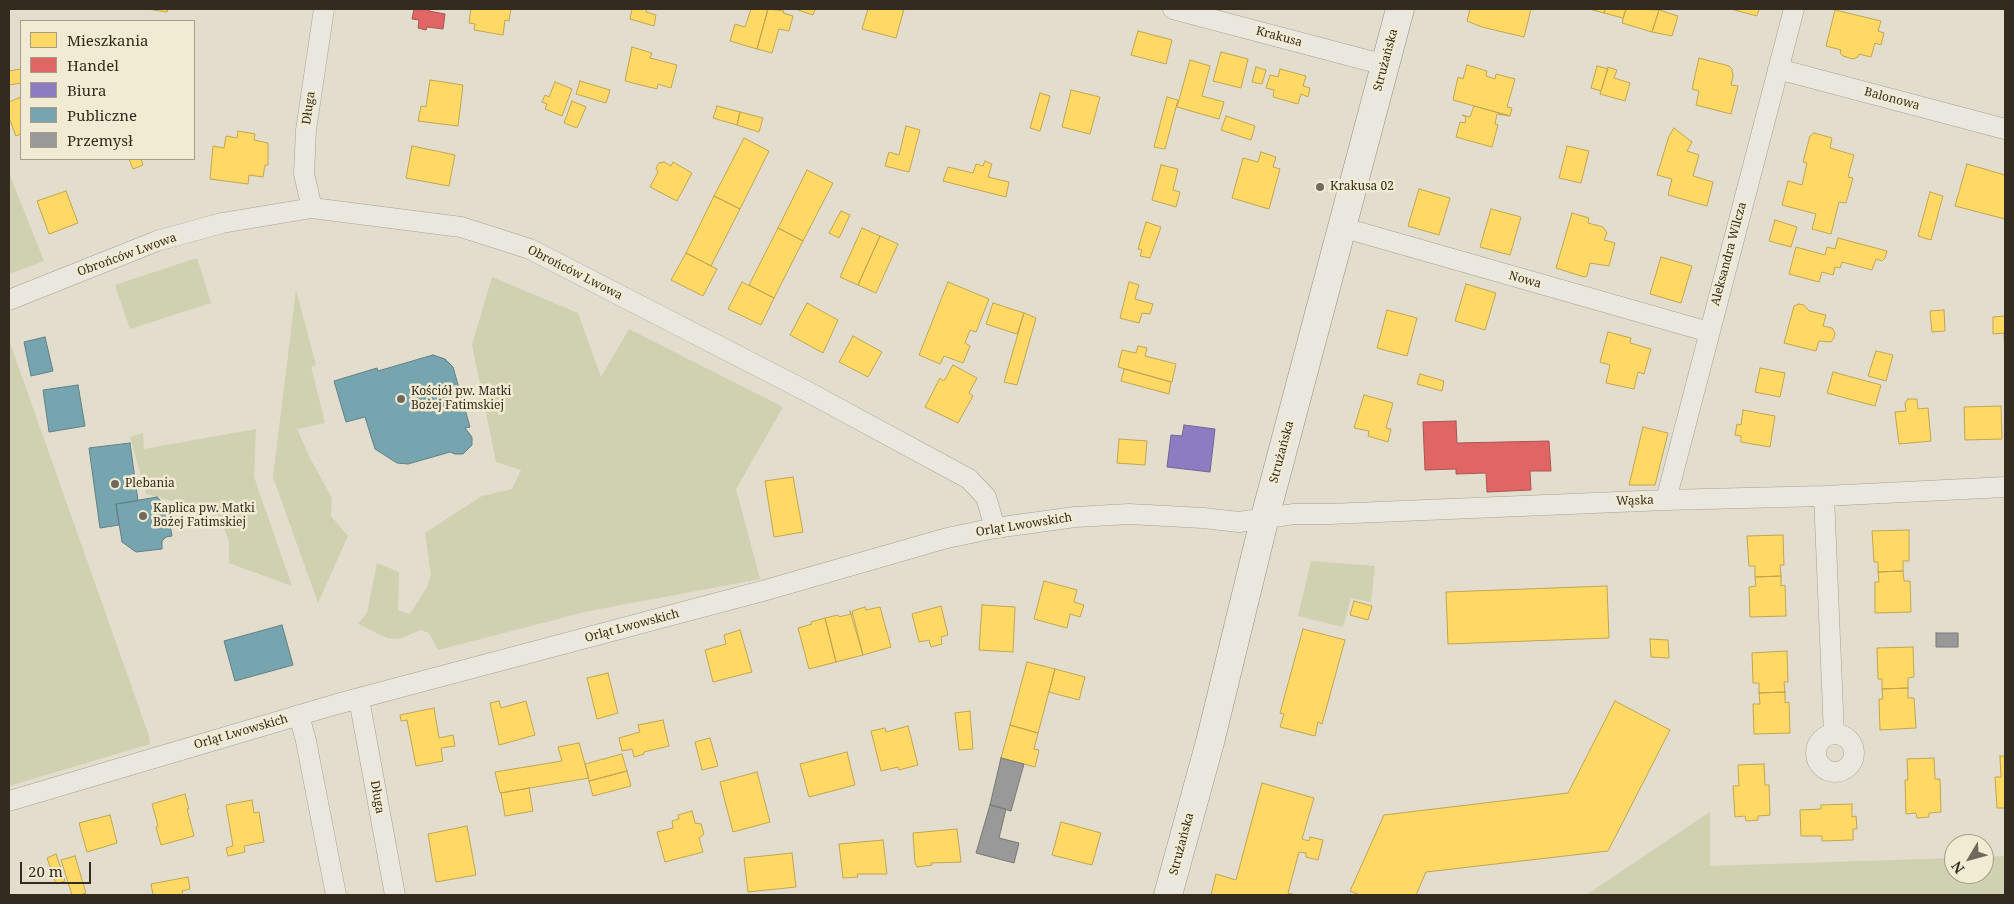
<!DOCTYPE html>
<html>
<head>
<meta charset="utf-8">
<style>
	body { margin:0 }
	#map { position:relative; width:2014px; height:904px; overflow:hidden; background:#e2ddcc; font-family:"Noto Serif",serif }
	canvas { display:block }
	.frame { position:absolute; inset:0; border:10px solid #342b1f; pointer-events:none }
	.legend { position:absolute; left:20px; top:20px; width:175px; height:140px; box-sizing:border-box; background:#f2ebd3; border:1px solid #a69e8b; margin:0; padding:6px 9px; list-style:none; font-size:15px; color:#342b1f }
	.legend li { display:flex; align-items:center; gap:10px; height:25px }
	.legend b { width:25px; border:1px solid #a69e8b }
	.north { position:absolute; left:1944px; top:834px; width:50px; height:50px; box-sizing:border-box; background:#f2ebd3; border:1px solid #a69e8b; border-radius:50%; rotate:233deg; font-size:14px; font-weight:700; line-height:20px; text-align:center; color:#342b1f }
	.north::after { content:''; display:block; margin:auto; width:18px; height:22px; background:#71695c; clip-path:polygon(50% 0,100% 100%,50% 72%,0 100%) }
	.scale { position:absolute; left:20px; top:862px; width:71px; height:22px; box-sizing:border-box; border:2px solid #342b1f; border-top:0; padding-left:6px; font-size:15px; line-height:18px; white-space:nowrap; color:#342b1f; -webkit-text-stroke:4px #f2ebd3; paint-order:stroke }
</style>
</head>
<body>
<div id="map">
<canvas width="2014" height="904"></canvas>
<div class="frame"></div>
<ul class="legend">
<li><b style="height:14px;background:#ffd966"></b>Mieszkania</li>
<li><b style="height:14px;background:#e06666"></b>Handel</li>
<li><b style="height:14px;background:#8e7cc3"></b>Biura</li>
<li><b style="height:14px;background:#76a5af"></b>Publiczne</li>
<li><b style="height:14px;background:#999"></b>Przemysł</li>
</ul>
<div class="north">N</div>
<div class="scale">20 m</div>
</div>
<script>
const context = document.querySelector('canvas').getContext('2d');
context.lineJoin = 'round';
function fillPath(path, color) { context.fillStyle = color; context.fill(path, 'evenodd'); }
const shape = rows => new Path2D(rows.map(r => 'M' + r).join(''));
function stroke(path, color, width, dash) { context.strokeStyle = color; context.lineWidth = width; context.lineCap = dash ? 'butt' : 'round'; context.setLineDash(dash || []); context.stroke(path); }
function drawText(font, color, halo, rows, align = 'center') {
  context.font = font + ' "Noto Serif",serif'; context.lineWidth = 5; context.setLineDash([]); context.textBaseline = 'middle'; context.strokeStyle = halo; context.fillStyle = color; for (const [text, x, y, turn = 0] of rows) {
    context.save(); context.translate(x, y); context.rotate((+turn || 0) * Math.PI / 180); context.textAlign = isNaN(turn) ? turn : align; if (halo) context.strokeText(text, 0, 0); context.fillText(text, 0, 0); context.restore();
  }
}
fillPath(shape([
	[9,173,44,261,9,274],
	[197,258,211,303,130,329,115,285],
	[492,277,578,313,601,377,629,329,783,407,736,489,760,579,589,611,438,650,429,633,421,630,399,639,387,638,358,624,367,613,377,563,399,572,398,610,410,614,427,587,431,575,425,533,482,496,512,489,521,470,496,462,472,345],
	[296,290,316,365,311,367,325,423,297,429,310,458,332,498,331,516,348,536,318,603,273,477],
	[9,340,149,736,150,744,9,786],
	[256,429,254,477,292,586,229,563,229,542,220,516,188,505,146,494,130,437,143,433,144,449],
	[1311,561,1375,566,1371,602,1351,598,1343,627,1298,616],
	[1710,812,1710,866,1954,858,1954,874,1984,874,1984,857,2005,856,2005,895,1586,895]
]), '#cfd1b0');
const homes = shape([
	[147,9,168,9,167,12,147,9],
	[471,9,511,9,509,21,505,20,503,35,474,30,475,24,469,23,471,9],
	[630,9,647,9,646,12,656,15,654,26,630,19,632,9,630,9],
	[751,9,768,9,757,49,730,41,735,24,745,27,751,9],
	[768,9,784,11,783,13,793,16,789,31,779,29,772,53,757,49,768,9],
	[799,9,815,9,813,15,798,10,799,9],
	[868,9,904,9,896,38,862,29,868,9],
	[1470,9,1531,9,1524,37,1482,27,1467,21,1470,9],
	[1589,9,1605,9,1604,13,1589,9],
	[1605,9,1626,9,1623,18,1604,13,1605,9],
	[1626,9,1659,10,1652,32,1622,23,1626,9],
	[1731,9,1759,9,1757,16,1731,9],
	[1659,10,1678,16,1672,36,1652,32,1659,10],
	[1835,10,1881,21,1878,31,1884,33,1881,45,1875,43,1871,57,1859,54,1858,57,1853,59,1843,56,1840,53,1841,50,1826,46,1835,10],
	[1138,31,1172,40,1166,64,1131,55,1138,31],
	[632,47,652,53,650,58,677,65,671,88,658,84,657,89,625,81,632,47],
	[1221,52,1248,59,1241,88,1213,81,1221,52],
	[1699,58,1729,66,1732,69,1733,76,1731,85,1738,86,1731,114,1696,105,1699,91,1692,89,1699,58],
	[1190,60,1210,66,1202,96,1224,102,1219,119,1177,107,1190,60],
	[1467,65,1487,71,1486,76,1495,79,1496,74,1515,79,1507,107,1512,108,1510,116,1453,100,1458,77,1463,79,1467,65],
	[1597,66,1608,69,1601,91,1591,88,1597,66],
	[1256,67,1266,70,1262,84,1252,82,1256,67],
	[1608,67,1617,70,1614,78,1630,83,1625,101,1600,94,1608,67],
	[21,69,21,83,9,85,9,71,21,69],
	[1280,69,1306,76,1303,86,1310,88,1308,97,1301,94,1298,104,1273,97,1274,90,1266,88,1270,75,1278,77,1280,69],
	[430,80,463,85,458,126,418,121,421,106,426,107,430,80],
	[580,81,610,90,606,103,576,94,580,81],
	[555,82,572,89,562,116,545,109,547,104,542,102,545,95,549,97,555,82],
	[1071,90,1100,97,1090,134,1062,127,1071,90],
	[1040,93,1050,96,1040,131,1030,128,1040,93],
	[21,97,21,134,16,136,9,118,9,102,21,97],
	[1167,97,1178,100,1165,149,1154,147,1167,97],
	[572,101,586,107,577,128,564,123,572,101],
	[717,106,740,112,737,125,713,118,717,106],
	[1474,106,1510,116,1497,114,1495,124,1498,125,1492,147,1456,137,1460,122,1465,123,1466,117,1462,115,1470,117,1474,106],
	[740,112,763,118,759,132,737,125,740,112],
	[1226,116,1255,126,1251,140,1221,130,1226,116],
	[906,126,920,130,909,172,885,166,889,152,899,155,906,126],
	[1674,128,1692,142,1687,151,1699,155,1693,176,1713,182,1707,206,1668,195,1672,179,1657,175,1669,136,1674,128],
	[238,131,255,134,254,140,268,143,268,165,265,165,263,177,249,175,248,184,210,179,213,146,224,148,226,136,237,138,238,131],
	[1814,133,1832,138,1830,148,1854,155,1848,177,1853,178,1846,203,1839,202,1831,234,1812,229,1816,214,1782,205,1788,181,1802,185,1807,163,1803,162,1810,136,1814,133],
	[744,138,769,151,740,209,714,196,744,138],
	[412,146,455,155,449,186,406,178,412,146],
	[1567,146,1589,151,1581,183,1559,178,1567,146],
	[1261,152,1276,157,1273,167,1280,169,1269,209,1232,198,1243,158,1258,162,1261,152],
	[129,159,141,159,143,165,133,169,129,159],
	[985,161,992,164,988,177,1009,182,1006,197,943,181,948,167,973,173,976,164,983,166,985,161],
	[664,162,671,166,673,162,692,173,677,201,650,187,658,172,656,168,659,163,664,162],
	[1967,164,2005,175,2005,219,1955,206,1967,164],
	[1161,165,1178,169,1173,190,1180,192,1176,207,1152,200,1161,165],
	[807,170,833,183,803,241,778,228,807,170],
	[1419,189,1450,198,1439,235,1408,226,1419,189],
	[66,191,78,223,49,234,37,201,66,191],
	[1930,192,1943,196,1931,240,1918,236,1930,192],
	[714,196,740,209,711,266,686,253,714,196],
	[1491,209,1521,217,1510,255,1480,247,1491,209],
	[841,211,850,215,839,238,829,233,841,211],
	[1572,213,1589,218,1588,223,1603,227,1607,233,1604,240,1615,243,1609,266,1590,263,1587,276,1584,277,1556,268,1572,213],
	[1775,220,1797,227,1791,247,1769,241,1775,220],
	[1146,222,1161,227,1150,258,1140,256,1142,250,1138,249,1146,222],
	[778,228,803,241,774,298,749,285,778,228],
	[862,228,880,236,858,285,840,277,862,228],
	[880,236,898,244,876,293,858,285,880,236],
	[1838,238,1887,251,1885,258,1882,261,1876,259,1872,270,1842,262,1840,268,1835,267,1833,275,1822,272,1819,282,1789,274,1796,247,1825,255,1827,247,1835,249,1838,238],
	[686,253,717,269,703,296,671,280,686,253],
	[1661,257,1692,266,1681,303,1650,294,1661,257],
	[742,282,774,298,761,325,728,309,742,282],
	[948,282,989,299,976,332,970,330,965,343,970,346,963,363,944,356,940,364,919,355,948,282],
	[1129,282,1139,285,1135,299,1153,304,1150,314,1142,313,1139,323,1120,318,1129,282],
	[1466,284,1496,293,1485,330,1455,321,1466,284],
	[807,303,838,320,823,353,790,335,807,303],
	[993,303,1024,313,1017,334,986,324,993,303],
	[1799,304,1804,305,1809,311,1826,315,1823,326,1832,328,1835,333,1834,338,1831,342,1819,341,1816,351,1784,343,1794,306,1799,304],
	[1387,310,1417,318,1407,356,1377,348,1387,310],
	[1944,310,1945,331,1932,332,1930,311,1944,310],
	[1024,313,1036,318,1017,385,1004,382,1024,313],
	[2004,316,2005,316,2005,361,2004,333,1993,334,1993,317,2004,316],
	[1608,332,1631,338,1630,343,1651,349,1644,374,1638,372,1634,389,1606,383,1610,365,1600,362,1608,332],
	[853,336,882,352,868,377,839,362,853,336],
	[1138,346,1147,348,1145,356,1176,364,1172,382,1118,367,1122,350,1136,353,1138,346],
	[1876,351,1893,355,1886,381,1868,376,1876,351],
	[953,365,977,378,969,393,973,396,958,423,925,407,940,378,944,381,953,365],
	[1760,368,1785,373,1780,397,1755,392,1760,368],
	[1124,369,1171,382,1169,394,1121,381,1124,369],
	[1833,372,1881,385,1875,406,1827,393,1833,372],
	[1420,374,1444,381,1442,391,1417,384,1420,374],
	[1364,395,1393,403,1386,428,1391,429,1388,442,1368,436,1369,431,1354,428,1364,395],
	[1908,399,1917,399,1918,409,1928,408,1931,441,1899,444,1895,412,1906,411,1905,403,1908,399],
	[2001,406,2002,439,1965,440,1964,407,2001,406],
	[1743,410,1775,416,1770,447,1741,442,1741,436,1735,435,1737,424,1741,425,1743,410],
	[1643,427,1668,433,1655,485,1629,485,1643,427],
	[1119,439,1147,441,1145,465,1117,463,1119,439],
	[793,477,803,532,774,537,765,481,793,477],
	[1909,530,1909,561,1903,561,1903,571,1878,572,1878,562,1874,562,1872,531,1909,530],
	[1783,535,1784,565,1780,565,1781,576,1755,577,1755,566,1749,566,1747,536,1783,535],
	[1903,571,1904,581,1910,581,1911,612,1875,613,1875,582,1879,582,1878,572,1903,571],
	[1781,576,1781,586,1785,585,1786,616,1750,617,1749,587,1756,586,1755,577,1781,576],
	[1044,581,1077,590,1074,602,1084,605,1080,617,1070,614,1067,628,1034,619,1044,581],
	[1607,586,1609,638,1448,644,1446,592,1607,586],
	[1354,601,1372,606,1368,620,1350,615,1354,601],
	[982,605,1015,607,1013,652,979,650,982,605],
	[941,606,948,635,941,637,942,644,931,647,929,640,919,642,912,614,941,606],
	[865,607,866,610,880,607,891,647,863,655,852,611,865,607],
	[850,611,863,655,836,662,825,618,838,615,839,617,851,614,850,611],
	[825,618,836,662,809,669,798,628,812,624,811,622,825,618],
	[1303,629,1345,640,1322,724,1318,722,1315,736,1280,727,1284,714,1280,713,1303,629],
	[740,630,752,672,713,682,705,650,726,644,724,635,740,630],
	[1650,639,1668,640,1669,658,1651,657,1650,639],
	[1913,647,1914,677,1908,678,1908,688,1882,689,1882,679,1878,679,1877,648,1913,647],
	[1787,651,1788,682,1784,682,1785,692,1759,693,1759,683,1753,683,1752,653,1787,651],
	[1027,662,1055,669,1038,733,1010,725,1027,662],
	[1055,669,1085,677,1079,700,1049,692,1055,669],
	[608,673,618,713,597,719,587,678,608,673],
	[1908,688,1908,698,1914,698,1916,728,1880,730,1879,699,1883,699,1882,689,1908,688],
	[1785,692,1785,703,1789,702,1790,733,1754,734,1753,704,1760,704,1759,693,1785,692],
	[499,701,501,708,526,701,535,735,499,745,490,703,499,701],
	[1615,701,1670,730,1608,851,1426,872,1416,895,1360,895,1350,891,1384,815,1568,793,1615,701],
	[434,708,439,738,453,735,455,746,441,748,443,761,416,766,407,720,401,721,400,715,434,708],
	[970,711,973,749,959,750,955,713,970,711],
	[663,720,669,746,644,752,644,754,634,757,632,749,622,751,619,738,640,732,638,725,663,720],
	[1010,725,1038,733,1034,749,1039,750,1035,767,1001,758,1010,725],
	[908,726,918,765,899,770,898,767,881,771,871,731,885,728,886,732,908,726],
	[710,738,718,766,702,770,695,742,710,738],
	[579,743,589,778,500,793,495,772,562,761,558,747,579,743],
	[847,752,855,785,809,797,800,764,847,752],
	[622,754,627,771,589,781,585,764,622,754],
	[2000,756,2005,756,2005,808,1997,808,1995,777,2001,777,2000,756],
	[1934,758,1935,779,1940,779,1941,812,1929,813,1929,817,1917,818,1916,813,1906,814,1905,780,1908,780,1907,759,1934,758],
	[1764,764,1765,785,1769,785,1770,815,1758,816,1758,820,1746,821,1745,816,1735,817,1733,786,1739,786,1738,765,1764,764],
	[627,771,631,786,593,796,589,781,627,771],
	[757,772,770,822,733,832,720,782,757,772],
	[1262,783,1314,798,1302,839,1309,841,1310,837,1323,840,1318,860,1306,857,1306,853,1299,852,1288,893,1296,895,1207,895,1211,895,1216,874,1236,880,1262,783],
	[529,788,533,811,505,816,501,793,529,788],
	[185,794,189,809,187,809,194,836,161,845,156,827,158,826,152,804,185,794],
	[252,800,254,813,259,812,264,842,244,846,245,852,228,856,226,848,233,846,226,805,252,800],
	[1852,804,1852,817,1856,816,1857,829,1853,829,1853,840,1822,841,1822,836,1801,836,1800,810,1821,809,1821,805,1852,804],
	[692,811,695,823,701,824,704,834,699,838,703,852,665,862,657,832,673,828,672,821,679,819,678,815,692,811],
	[110,815,117,843,87,852,79,823,110,815],
	[1061,822,1101,833,1092,865,1052,855,1061,822],
	[467,826,476,875,436,882,428,834,467,826],
	[957,829,961,862,931,863,932,865,917,867,915,863,913,833,957,829],
	[883,840,887,874,857,874,858,877,843,878,839,844,883,840],
	[792,853,796,887,748,892,744,858,792,853],
	[56,854,65,881,56,884,47,858,56,854],
	[75,856,86,893,80,895,72,895,61,860,75,856],
	[188,877,190,889,182,891,183,895,149,895,153,895,151,884,188,877]
]);
fillPath(homes, '#ffd966');
stroke(homes, '#c2a551', 1);
const shops = shape([
	[414,9,430,9,429,11,445,14,443,29,427,27,426,30,418,28,419,20,412,19,414,9],
	[1456,421,1457,443,1549,441,1551,471,1530,471,1531,490,1487,492,1486,473,1456,474,1456,469,1425,470,1423,422,1456,421]
]);
fillPath(shops, '#e06666');
stroke(shops, '#ac5451', 1);
const offices = shape([
	[1184,425,1215,429,1210,472,1167,467,1171,435,1182,436,1184,425]
]);
fillPath(offices, '#8e7cc3');
stroke(offices, '#736492', 1);
const public = shape([
	[45,337,53,371,31,376,24,342,45,337],
	[433,355,445,359,453,367,470,427,465,428,472,437,472,445,463,454,455,454,450,452,408,464,397,463,375,449,365,417,346,422,334,381,377,368,378,371,433,355],
	[78,385,85,426,49,432,43,390,78,385],
	[130,443,138,501,116,504,119,525,100,528,89,448,130,443],
	[157,497,167,507,172,536,166,537,162,541,162,549,136,552,122,542,116,504,157,497],
	[282,625,293,665,235,681,224,641,282,625]
]);
fillPath(public, '#76a5af');
stroke(public, '#628084', 1);
const industry = shape([
	[1936,633,1958,633,1958,647,1936,647,1936,633],
	[1001,758,1024,764,1011,811,990,805,1001,758],
	[990,805,1006,809,999,838,1019,843,1014,863,976,853,990,805]
]);
fillPath(industry, '#999');
stroke(industry, '#7b7874', 1);
const minor = shape([
	[1173,9,1385,65],
	[1778,69,2005,129],
	[312,208,304,174,306,130,324,9],
	[1341,227,1709,332],
	[9,300,157,241,222,223,312,208,461,227,530,249,810,393,969,479,986,497,995,528],
	[1824,496,1834,734],
	[1666,500,1794,9],
	[359,699,395,895],
	[299,715,306,741,336,895],
	'1816 753a19 19 0 1 1 38 0a19 19 0 1 1-38 0Z',
	[9,801,337,704,766,590,947,538,995,528,1075,517,1129,514,1203,518,1239,522,1294,514,1330,514,1666,500,1824,496,2005,487]
]);
const secondary = shape([
	[1168,895,1210,742,1265,517,1400,9]
]);
stroke(minor, '#a7a296', 21);
stroke(secondary, '#979185', 29);
stroke(minor, '#eae7de', 20);
stroke(secondary, '#eae7de', 28);
for (const [x, y, r, color] of [
	[1320,187,5,"#71695c"],
	[401,399,5,"#71695c"],
	[115,484,5,"#71695c"],
	[143,516,5,"#71695c"]
]) { const dot = new Path2D(); dot.arc(x, y, r, 0, 2 * Math.PI); context.fillStyle = color; context.fill(dot); stroke(dot, '#f2ebd3', 2); }
drawText('12px', '#342b1f', '#f2ebd3', [
	["Krakusa",1279,37,15],
	["Strużańska",1386,60,-75],
	["Balonowa",1892,99,15],
	["Długa",309,108,-82],
	["Aleksandra Wilcza",1729,254,-75],
	["Obrońców Lwowa",127,255,-20],
	["Obrońców Lwowa",575,273,27],
	["Nowa",1525,280,16],
	["Strużańska",1282,452,-75],
	["Wąska",1635,501,-2],
	["Orląt Lwowskich",1024,525,-9],
	["Orląt Lwowskich",632,626,-15],
	["Orląt Lwowskich",241,732,-16],
	["Długa",377,797,80],
	["Strużańska",1182,844,-75]
]);
drawText('12px', '#342b1f', '#f2ebd3', [
	["Krakusa 02",1330,187],
	["Kościół pw. Matki",411,392],
	["Bożej Fatimskiej",411,406],
	["Plebania",125,484],
	["Kaplica pw. Matki",153,509],
	["Bożej Fatimskiej",153,523]
], 'left');
</script>
</body>
</html>
